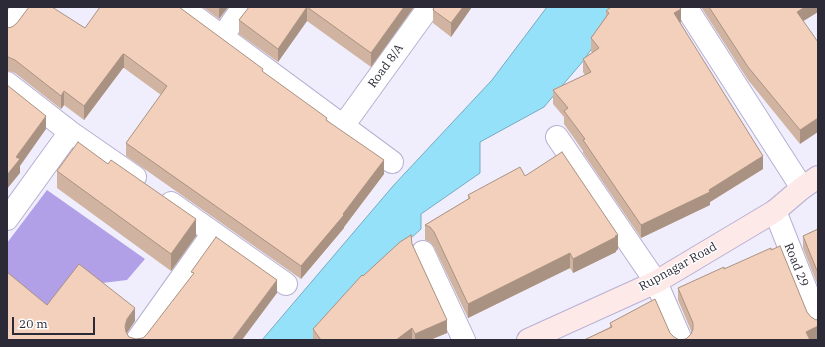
<!DOCTYPE html>
<html>
<head>
<meta charset="utf-8">
<style>
	body { margin:0 }
	#map { position:relative; width:825px; height:347px; overflow:hidden; background:#f0eefc; font-family:"IBM Plex Serif",serif }
	canvas { display:block }
	.frame { position:absolute; inset:0; border:8px solid #2d2a38; pointer-events:none }
	.scale { position:absolute; left:12px; top:317px; width:83px; height:18px; box-sizing:border-box; border:2px solid #2d2a38; border-top:0; padding-left:5px; font-size:12px; line-height:14px; white-space:nowrap; color:#2d2a38; -webkit-text-stroke:3px #fff; paint-order:stroke }
</style>
</head>
<body>
<div id="map">
<canvas width="825" height="347"></canvas>
<div class="frame"></div>
<div class="scale">20 m</div>
</div>
<script>
const context = document.querySelector('canvas').getContext('2d');
context.lineJoin = 'round';
function fillPath(path, color) { context.fillStyle = color; context.fill(path, 'evenodd'); }
const shape = rows => new Path2D(rows.map(r => 'M' + r).join(''));
function stroke(path, color, width, dash) { context.strokeStyle = color; context.lineWidth = width; context.lineCap = dash ? 'butt' : 'round'; context.setLineDash(dash || []); context.stroke(path); }
function drawText(font, color, halo, rows, align = 'center') {
  context.font = font + ' "IBM Plex Serif",serif'; context.lineWidth = 3; context.setLineDash([]); context.textBaseline = 'middle'; context.strokeStyle = halo; context.fillStyle = color; for (const [text, x, y, turn = 0] of rows) {
    context.save(); context.translate(x, y); context.rotate((+turn || 0) * Math.PI / 180); context.textAlign = isNaN(turn) ? turn : align; if (halo) context.strokeText(text, 0, 0); context.fillText(text, 0, 0); context.restore();
  }
}
fillPath(shape([
	[47,190,145,259,127,280,102,283,46,312,7,278,7,243]
]), '#b1a0e7');
const water = shape([
	[547,7,619,7,584,60,544,107,480,142,480,173,421,214,421,229,371,274,313,340,262,340,393,186,492,80,547,7]
]);
fillPath(water, '#95e1f9');
stroke(water, '#76aabf', 1);
const street = shape([
	[182,7,392,162],
	[686,7,802,188],
	[7,29,24,7],
	[222,37,243,7],
	[7,83,70,132,135,177],
	[343,126,429,7],
	[557,137,656,282,681,340],
	[171,203,286,284],
	[775,211,818,320],
	[7,219,70,132],
	[423,252,464,340],
	[137,340,213,233]
]);
const secondary = shape([
	[528,340,656,282,775,211,802,188,818,177]
]);
stroke(street, '#b7b0d2', 24);
stroke(secondary, '#b7b0d2', 24);
stroke(street, '#fff', 22);
stroke(secondary, '#fee9e9', 22);
fillPath(shape([
	[203,7,228,7,219,19],
	[249,7,414,7,371,67,307,21,278,62,239,34,239,20],
	[472,7,451,37,433,23,433,10],
	[701,7,818,7,818,12,803,21,800,144,748,80],
	[606,11,681,22,680,22,763,169,710,202,710,205,641,238,583,153,583,151,564,124,564,117,553,104,553,90,585,75,583,72,583,59,592,53,591,51,591,38,606,16],
	[7,28,85,28,263,72,327,120,384,174,344,227,344,228,301,279,126,156,126,143,161,95,124,68,123,68,84,120,64,105,61,109,15,73,8,71,7,71],
	[57,171,196,236,171,271,57,188],
	[525,176,618,249,616,251,616,252,573,273,570,268,468,318,434,247,430,242,425,240,425,225,468,199,468,195],
	[818,229,818,286,803,248,803,236],
	[412,244,447,333,430,340,313,340,313,329,363,276],
	[724,269,807,312,818,339,816,340,584,340,610,327,610,323,670,333,674,337,679,340,686,339,692,333,678,300,678,288]
]), '#d1b3a1');
fillPath(shape([
	[219,7,228,7,219,19],
	[307,7,307,21,278,62,278,49],
	[404,7,414,7,371,67,371,53],
	[463,7,472,7,451,37,451,23],
	[805,7,818,7,818,12,797,25,797,12],
	[681,9,681,22,674,26,674,13],
	[123,54,124,54,124,68,123,68,84,120,84,106],
	[64,91,64,105,61,109,61,96],
	[46,116,46,129,20,166,20,173,7,189,7,175,16,157],
	[818,118,818,132,800,144,800,130],
	[763,156,763,169,710,202,710,205,641,238,641,225,709,190],
	[384,160,384,174,344,227,344,228,301,279,301,266,343,214],
	[196,219,196,236,171,271,171,254],
	[618,235,618,249,616,251,616,252,573,273,573,259],
	[570,253,570,268,468,318,468,304],
	[277,280,277,293,242,340,232,340],
	[135,308,135,321,127,333,125,339,125,326,127,319],
	[447,320,447,333,430,340,415,340,415,334],
	[818,326,818,339,816,340,806,340,806,332],
	[412,328,412,340,396,340]
]), '#aa9283');
const building = shape([
	[29,7,52,7,85,28,100,7,179,7,263,69,262,71,327,118,326,120,384,160,343,214,344,215,301,266,126,143,167,86,124,54,123,54,84,106,64,91,61,96,15,60,8,57,7,57,7,28,12,27,17,23,29,7],
	[249,7,404,7,371,53,307,7,278,49,239,20,249,7],
	[434,7,463,7,451,23,433,10,434,7],
	[611,7,680,7,681,9,674,13,763,156,709,190,710,192,641,225,583,140,585,139,564,111,568,108,553,90,591,72,583,59,599,48,591,38,609,13,606,11,611,7],
	[709,7,805,7,797,12,818,42,818,118,800,130,748,67,709,7],
	[7,85,46,116,16,157,20,159,7,175,7,85],
	[78,142,108,164,111,160,196,219,171,254,57,171,78,142],
	[562,152,618,235,615,236,616,237,573,259,570,253,468,304,434,232,430,227,425,225,470,198,468,195,520,167,525,176,562,152],
	[818,229,818,273,803,236,818,229],
	[411,235,412,244,447,320,415,334,412,328,396,340,321,340,313,329,362,275,363,276,400,242,411,235],
	[216,237,277,280,232,340,7,340,7,272,47,305,79,264,135,308,127,319,125,326,126,332,129,337,136,339,143,338,147,334,194,273,191,272,216,237],
	[780,246,807,312,811,317,816,320,818,319,818,326,806,332,810,340,584,340,612,327,610,323,655,299,670,333,674,337,679,340,686,339,691,334,693,329,693,323,678,288,724,267,724,269,771,248,771,250,780,246]
]);
fillPath(building, '#f3d0bb');
stroke(building, '#aa9283', 1);
drawText('12px', '#2d2a38', '#fff', [
	["Road 8/A",386,66,-54],
	["Road 29",796,265,68],
	["Rupnagar Road",678,267,-29]
]);
</script>
</body>
</html>
